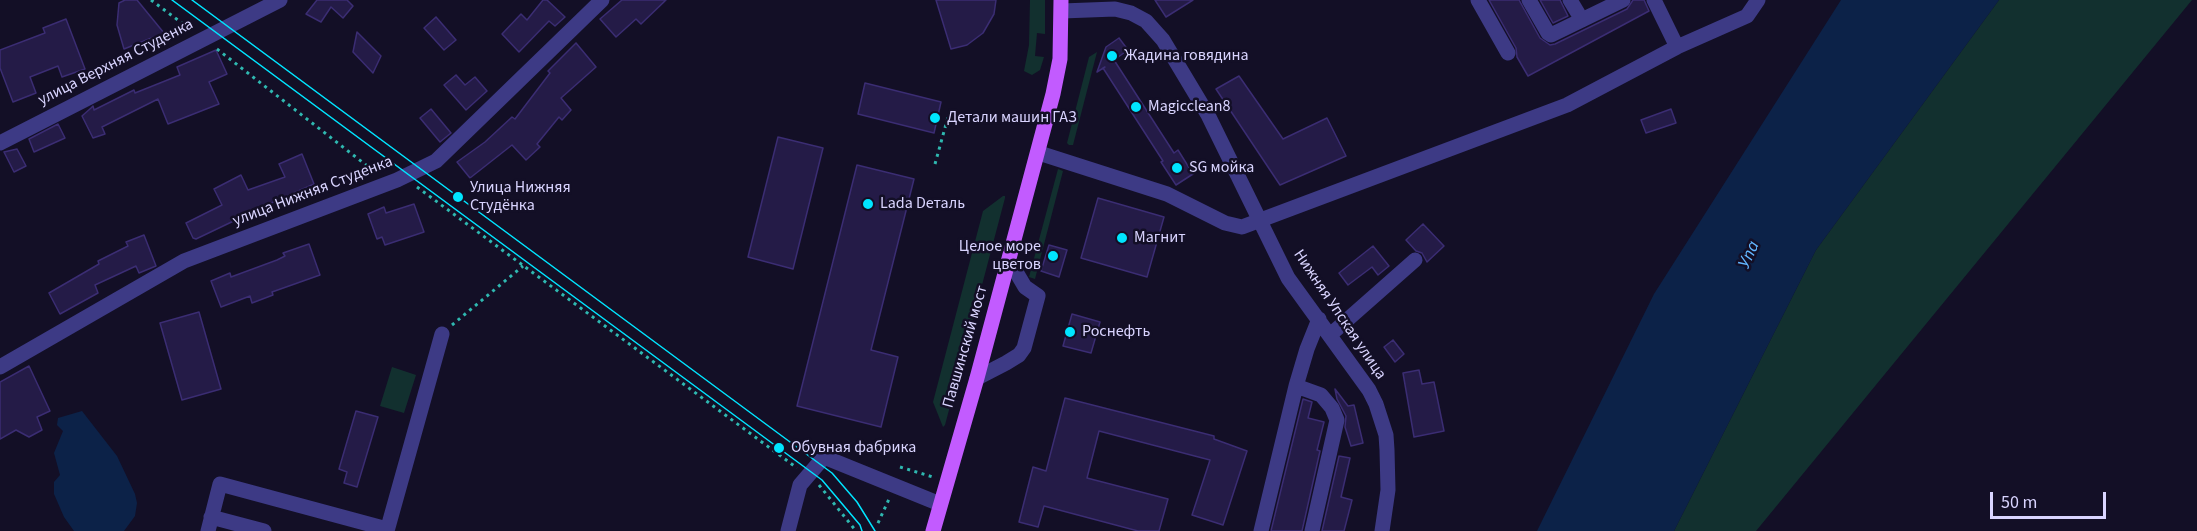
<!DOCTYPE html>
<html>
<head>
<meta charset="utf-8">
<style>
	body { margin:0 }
	#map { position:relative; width:2197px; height:531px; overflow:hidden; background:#130f26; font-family:"Source Sans 3",sans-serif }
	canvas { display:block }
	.scale { position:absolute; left:1990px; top:492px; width:116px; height:27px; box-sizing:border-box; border:3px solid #d9d4ff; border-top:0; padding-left:8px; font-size:18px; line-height:21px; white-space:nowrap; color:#d9d4ff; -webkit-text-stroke:4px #130f26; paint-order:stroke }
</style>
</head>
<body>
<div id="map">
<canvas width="2197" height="531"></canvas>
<div class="scale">50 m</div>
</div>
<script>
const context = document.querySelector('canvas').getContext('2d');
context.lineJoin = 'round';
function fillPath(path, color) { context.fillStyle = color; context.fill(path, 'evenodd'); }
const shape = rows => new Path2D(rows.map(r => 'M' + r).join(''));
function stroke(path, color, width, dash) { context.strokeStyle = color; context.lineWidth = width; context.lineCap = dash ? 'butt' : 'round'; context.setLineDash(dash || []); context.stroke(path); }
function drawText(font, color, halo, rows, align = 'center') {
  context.font = font + ' "Source Sans 3",sans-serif'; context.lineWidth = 5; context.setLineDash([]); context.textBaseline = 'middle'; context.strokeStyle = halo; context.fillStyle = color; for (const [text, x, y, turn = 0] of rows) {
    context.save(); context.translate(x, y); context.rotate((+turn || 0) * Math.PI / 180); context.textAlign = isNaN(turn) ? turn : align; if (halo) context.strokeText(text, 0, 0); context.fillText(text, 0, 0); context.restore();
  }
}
fillPath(shape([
	[1030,0,1045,0,1045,34,1037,33,1035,56,1044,57,1040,70,1032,75,1024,71,1029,45],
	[1999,0,2192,0,1756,531,1674,531,1816,250],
	[1097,52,1073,145,1069,145,1067,143,1089,57],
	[1058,169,1063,171,1035,279,1029,277],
	[1003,196,1005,196,1005,198,945,425,943,427,933,402,983,211],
	[392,367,416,375,404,413,380,406]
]), '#12302f');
fillPath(shape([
	[1841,0,1999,0,1816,250,1674,531,1537,531,1654,294],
	[82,411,117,456,135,494,137,503,135,516,124,531,74,531,64,517,54,494,54,482,60,475,54,453,63,431,57,425,58,418]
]), '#0c2248');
const building = shape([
	[125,0,137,0,164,33,124,49,117,25,119,3,125,0],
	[317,0,347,0,353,6,343,18,331,7,321,22,306,14,317,0],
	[543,0,547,0,565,17,555,26,549,21,519,52,502,34,521,14,527,20,543,0],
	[622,0,666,0,641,24,636,19,616,37,600,19,622,0],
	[936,0,996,0,994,14,983,33,967,45,951,49,936,0],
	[1155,0,1193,0,1166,17,1155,0],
	[1489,0,1519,0,1540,38,1550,45,1555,44,1627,9,1633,0,1644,0,1649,11,1528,76,1517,57,1516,48,1489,0],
	[1540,0,1560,0,1568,16,1553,23,1540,0],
	[436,17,456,40,444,50,424,28,436,17],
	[66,19,85,69,62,77,58,66,30,77,36,93,13,102,0,68,0,50,45,33,43,28,66,19],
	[357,32,381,56,373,73,353,52,357,32],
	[1119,38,1128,50,1114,60,1174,153,1178,150,1193,174,1176,185,1161,162,1163,161,1103,68,1105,67,1097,72,1106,47,1119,38],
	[576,43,596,67,561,98,571,110,562,120,559,117,537,144,540,147,526,160,512,145,470,178,457,162,485,142,512,117,515,119,550,73,548,71,576,43],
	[216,50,227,74,209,82,219,104,168,124,158,99,102,127,105,134,93,138,82,116,91,108,93,106,94,110,134,90,135,93,180,75,177,67,216,50],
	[456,75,465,85,475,77,487,91,466,110,444,85,456,75],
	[1239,76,1283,139,1327,118,1346,156,1280,185,1216,89,1239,76],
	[865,83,941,102,934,133,858,114,865,83],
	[431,109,451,133,440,142,420,118,431,109],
	[1671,109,1676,123,1646,133,1641,120,1671,109],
	[58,124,65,138,34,152,29,139,58,124],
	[778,137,823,148,793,269,748,257,778,137],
	[17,149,26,166,14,172,4,152,17,149],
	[302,154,314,184,258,209,259,211,243,219,242,217,196,239,193,238,186,223,222,205,214,189,241,175,248,190,285,177,279,164,302,154],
	[857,165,914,179,871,350,898,357,881,427,797,406,857,165],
	[1098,198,1164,217,1147,277,1081,258,1098,198],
	[414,204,424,232,385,245,382,237,377,239,368,214,384,207,386,213,414,204],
	[1423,224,1444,246,1427,262,1422,253,1416,251,1406,240,1423,224],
	[144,235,156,266,139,273,136,266,95,285,98,293,60,314,49,293,99,264,98,261,128,246,126,242,144,235],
	[309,244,320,275,272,292,273,295,252,303,250,296,221,307,211,281,230,273,231,277,277,260,285,256,283,253,309,244],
	[1049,245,1067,250,1059,277,1041,271,1049,245],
	[1373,246,1389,266,1378,275,1372,267,1348,285,1339,273,1373,246],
	[199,312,221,389,182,400,160,323,199,312],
	[1072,314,1100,322,1091,353,1063,346,1072,314],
	[1393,340,1404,354,1395,362,1384,347,1393,340],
	[29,366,50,411,37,417,42,430,29,437,16,430,0,439,0,382,29,366],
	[1419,370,1422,384,1434,382,1444,431,1414,437,1403,373,1419,370],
	[1335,389,1348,406,1354,405,1363,443,1351,446,1345,427,1346,416,1337,399,1335,389],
	[1065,398,1214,436,1214,439,1247,451,1223,525,1192,515,1210,460,1099,431,1087,478,1168,499,1159,531,1138,531,1044,506,1038,527,1019,522,1033,467,1046,471,1065,398],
	[1303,399,1312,402,1308,418,1324,422,1317,450,1320,451,1302,531,1271,531,1303,399],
	[356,411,378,417,357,487,344,483,347,472,339,469,356,411],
	[1339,456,1350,458,1341,497,1352,500,1344,531,1322,531,1339,456]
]);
fillPath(building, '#241b47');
stroke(building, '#3b2d73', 1.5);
stroke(shape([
	[151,0,190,29],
	[217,49,375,172],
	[935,164,948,117],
	[417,187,797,468],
	[452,325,523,266],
	[900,467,933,477],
	[819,485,856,531],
	[878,523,889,499]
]), '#2fb8b0', 3, [3, 4.5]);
stroke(shape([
	[1478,0,1508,53],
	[1529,0,1548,33,1551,35,1623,0],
	[1570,0,1582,20],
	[1062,11,1115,9,1131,13,1146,21,1163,40,1208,115,1288,278,1369,390,1376,404,1386,435,1387,450,1388,490,1382,531],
	[1677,47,1747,16,1758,0],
	[0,143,280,0],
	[1039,153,1167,194,1225,223,1242,227,1567,105,1677,47,1654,0],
	[1330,335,1415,260],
	[0,367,184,261,397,180,436,161,602,0],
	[977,378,1006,363,1019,355,1024,348,1038,296,1025,287,1009,260],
	[1296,386,1321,395,1332,408,1337,420,1312,531],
	[211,517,264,531],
	[208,531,220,484,387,529],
	[387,531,442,334],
	[788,531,800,485,824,457,940,504],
	[1261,531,1296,386,1307,349,1319,319]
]), '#3d3a85', 15);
stroke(shape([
	[933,531,977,378,1053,94,1060,59,1061,0]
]), '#c25bff', 15);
stroke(shape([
	[172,0,822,480,860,525,862,531],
	[192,0,832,473,857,502,875,531]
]), '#00e5ff', 1.5);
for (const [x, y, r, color] of [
	[1112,56,6,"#00e5ff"],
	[1136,107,6,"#00e5ff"],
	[935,118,6,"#00e5ff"],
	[1177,168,6,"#00e5ff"],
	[458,197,6,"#00e5ff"],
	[868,204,6,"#00e5ff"],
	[1122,238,6,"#00e5ff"],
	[1053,256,6,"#00e5ff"],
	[1070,332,6,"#00e5ff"],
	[779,448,6,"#00e5ff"]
]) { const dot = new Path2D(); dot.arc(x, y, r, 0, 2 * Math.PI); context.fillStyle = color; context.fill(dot); stroke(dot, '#130f26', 2); }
drawText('16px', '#d9d4ff', '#130f26', [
	["Жадина говядина",1124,56],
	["Magicclean8",1148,107],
	["Детали машин ГАЗ",947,118],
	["SG мойка",1189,168],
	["Улица Нижняя",470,188],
	["Студёнка",470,206],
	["Lada Dеталь",880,204],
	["Магнит",1134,238],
	["Целое море",1041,247,"right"],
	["цветов",1041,265,"right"],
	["Роснефть",1082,332],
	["Обувная фабрика",791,448]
], 'left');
drawText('16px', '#d9d4ff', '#130f26', [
	["улица Верхняя Студенка",116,63,-27],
	["улица Нижняя Cтуденкa",313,192,-21],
	["Нижняя Упская улица",1339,315,56],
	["Павшинский мост",966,347,-74]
]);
drawText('italic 18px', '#62b6ff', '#130f26', [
	["Упа",1750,255,-66]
]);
</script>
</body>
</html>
